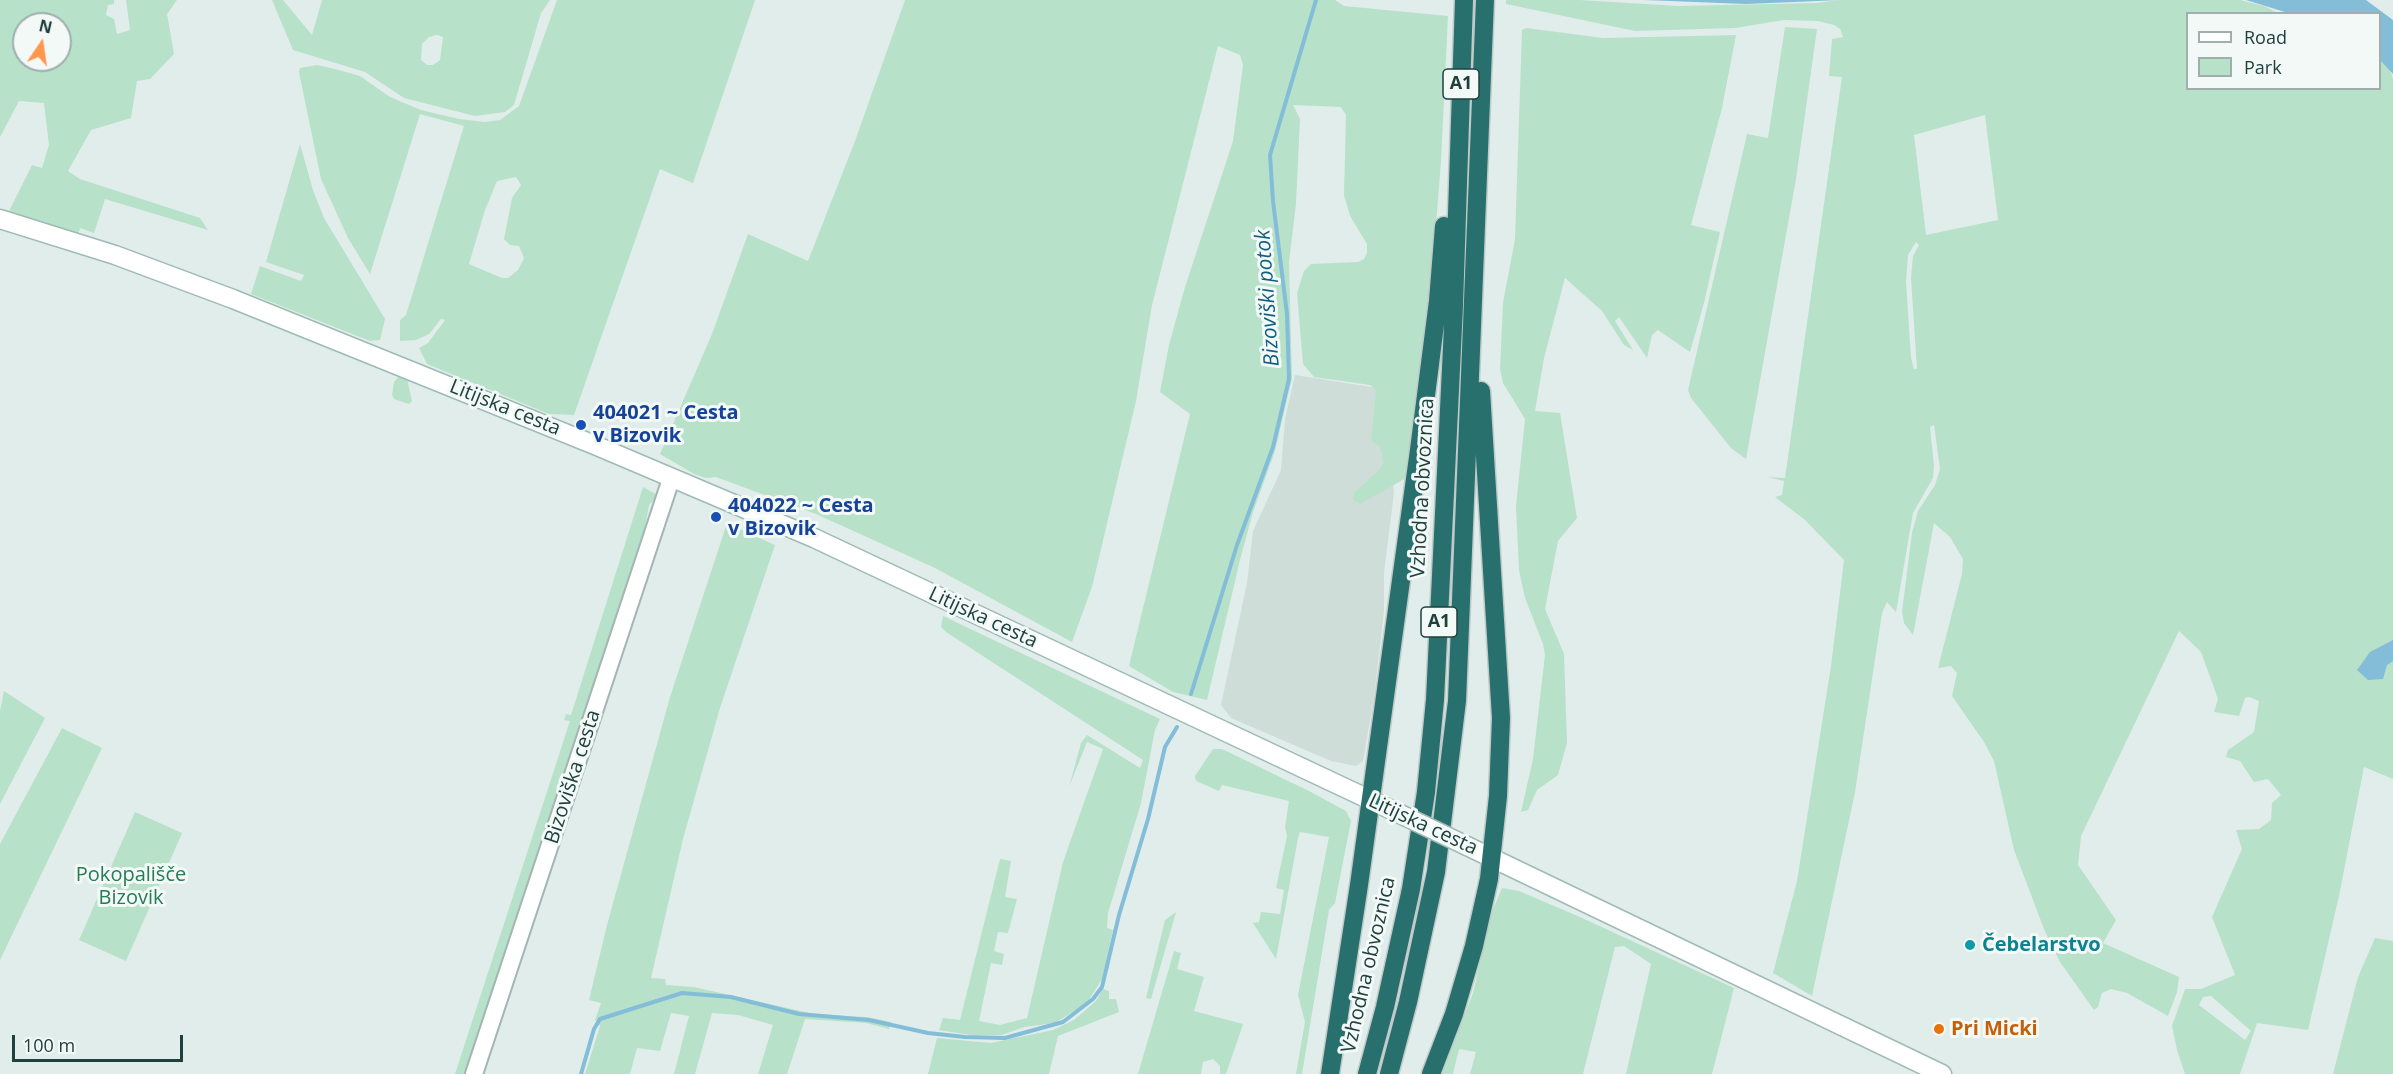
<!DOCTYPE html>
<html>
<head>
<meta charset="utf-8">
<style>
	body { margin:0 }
	#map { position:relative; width:2393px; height:1074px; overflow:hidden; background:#e1edea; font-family:"Open Sans",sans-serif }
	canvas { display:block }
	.legend { position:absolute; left:2186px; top:12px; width:195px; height:78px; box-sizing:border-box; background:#f2f9f7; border:2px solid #9eafad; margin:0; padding:8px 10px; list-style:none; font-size:18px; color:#1f403d }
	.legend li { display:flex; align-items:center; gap:12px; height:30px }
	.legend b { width:30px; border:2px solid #9eafad }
	.north { position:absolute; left:12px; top:12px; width:60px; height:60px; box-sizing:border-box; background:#f2f9f7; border:2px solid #9eafad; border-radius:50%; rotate:13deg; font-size:16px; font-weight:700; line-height:24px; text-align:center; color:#1f403d }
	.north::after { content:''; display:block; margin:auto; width:21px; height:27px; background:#ff984e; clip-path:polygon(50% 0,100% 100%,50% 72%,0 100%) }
	.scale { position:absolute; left:12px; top:1035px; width:171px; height:27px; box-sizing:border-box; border:3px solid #1f403d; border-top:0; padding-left:8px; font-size:18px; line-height:21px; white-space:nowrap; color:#1f403d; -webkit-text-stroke:4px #f2f9f7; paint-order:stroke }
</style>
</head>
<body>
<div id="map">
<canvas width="2393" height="1074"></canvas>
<ul class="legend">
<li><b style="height:8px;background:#fff"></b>Road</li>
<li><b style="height:16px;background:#b8e1ca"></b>Park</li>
</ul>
<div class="north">N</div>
<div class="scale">100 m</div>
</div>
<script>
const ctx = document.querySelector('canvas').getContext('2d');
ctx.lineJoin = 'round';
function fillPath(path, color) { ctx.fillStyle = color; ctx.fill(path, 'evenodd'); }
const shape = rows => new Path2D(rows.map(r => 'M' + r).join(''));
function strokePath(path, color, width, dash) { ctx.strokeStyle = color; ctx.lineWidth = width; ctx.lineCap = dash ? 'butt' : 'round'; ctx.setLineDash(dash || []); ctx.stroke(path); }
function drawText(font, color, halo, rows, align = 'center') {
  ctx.font = font + ' "Open Sans",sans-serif'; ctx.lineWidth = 6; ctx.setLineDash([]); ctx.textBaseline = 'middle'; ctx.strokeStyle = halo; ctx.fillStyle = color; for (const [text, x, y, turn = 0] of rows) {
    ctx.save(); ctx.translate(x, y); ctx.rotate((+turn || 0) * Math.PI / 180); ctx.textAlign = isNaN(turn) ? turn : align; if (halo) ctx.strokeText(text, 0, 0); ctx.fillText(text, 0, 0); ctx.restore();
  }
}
fillPath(shape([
	[1295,375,1384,389,1394,493,1384,573,1384,611,1374,698,1363,761,1356,766,1331,761,1231,718,1221,705,1247,583,1253,531,1281,470,1285,419]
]), '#cfddd9');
fillPath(shape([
	[0,0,114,0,114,4,108,5,106,15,114,19,117,34,130,30,126,0,177,0,167,14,174,54,150,79,137,81,131,118,91,130,68,171,80,179,200,218,208,230,105,199,94,233,80,228,78,236,9,211,32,165,42,168,49,145,44,103,19,101,0,137],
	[24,24,60,24,60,60,24,60],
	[272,0,283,0,312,35,322,0,550,0,541,13,514,105,505,112,475,116,404,98,365,72,293,50],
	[437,35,443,37,440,60,433,65,427,65,421,60,422,44,429,37],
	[557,0,755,0,693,183,660,169,574,415,549,414,427,364,419,348,428,343,445,320,441,319,429,334,416,340,400,341,400,320,406,315,464,126,420,114,370,274,348,238,321,179,299,72,300,68,317,65,335,69,360,76,390,97,421,110,459,119,485,122,500,120,519,106],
	[516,177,521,185,512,198,504,239,510,245,519,246,524,258,518,270,508,278,502,278,469,264,485,210,497,181],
	[905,0,1335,0,1344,6,1448,16,1441,161,1432,276,1406,478,1360,504,1353,499,1354,493,1380,469,1384,462,1380,447,1371,440,1376,390,1370,385,1314,377,1303,364,1297,293,1304,271,1311,264,1358,262,1364,259,1367,253,1367,244,1350,216,1344,195,1346,115,1341,107,1293,105,1300,119,1296,204,1289,262,1292,378,1275,451,1253,512,1240,560,1207,700,1173,692,1129,666,1190,414,1160,392,1169,345,1185,287,1233,141,1243,65,1240,55,1218,46,1152,305,1136,401,1092,587,1072,642,935,568,816,514,716,477,706,478,694,474,660,454,712,334,748,234,808,261,855,141],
	[1506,0,1580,0,1678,6,1817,3,1840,0,2240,0,2264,6,2278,13,2188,14,2188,88,2380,88,2380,54,2387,59,2393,79,2393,779,2364,767,2339,896,2308,1030,2257,1023,2240,1074,2185,1074,2177,1050,2172,1026,2185,989,2201,989,2235,975,2212,917,2242,849,2236,830,2259,829,2271,820,2272,803,2281,795,2268,779,2254,782,2240,761,2226,757,2228,750,2254,732,2259,701,2249,697,2245,698,2239,716,2214,712,2218,699,2201,652,2179,631,2081,836,2078,865,2116,920,2103,943,2179,977,2177,992,2168,1016,2127,993,2111,989,2102,993,2098,1007,2094,1010,2060,962,2044,929,2014,850,1994,761,1984,742,1952,696,1957,673,1951,666,1938,668,1962,574,1963,559,1950,537,1934,523,1913,635,1904,623,1902,612,1912,533,1918,511,1935,485,1940,469,1934,425,1930,427,1934,466,1933,478,1913,513,1896,612,1887,602,1882,613,1855,792,1812,996,1773,973,1797,881,1831,666,1844,560,1805,520,1775,497,1782,495,1784,481,1767,477,1785,478,1842,77,1829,76,1832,39,1843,37,1840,29,1834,25,1818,21,1784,20,1735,28,1635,31,1506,4],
	[1985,115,1998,220,1926,235,1914,135],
	[1916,242,1919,245,1913,256,1911,278,1917,369,1914,369,1911,358,1906,282,1908,255],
	[2211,996,2251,1031,2245,1040,2199,1005,2203,997],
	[1785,27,1817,29,1796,179,1746,459,1731,448,1691,398,1688,390,1747,134,1768,138],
	[1526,28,1603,38,1736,35,1722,108,1691,225,1720,232,1704,303,1690,352,1658,330,1652,335,1647,358,1619,317,1615,321,1633,350,1624,345,1602,311,1565,278,1544,358,1535,411,1560,413,1577,518,1558,541,1545,609,1564,654,1567,743,1558,775,1537,790,1528,810,1521,812,1533,759,1545,655,1543,644,1525,598,1519,570,1516,506,1525,419,1503,383,1500,369,1503,303,1515,239,1522,30],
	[300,144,313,190,324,218,385,319,380,340,370,341,251,294,260,266,301,281,304,275,266,262],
	[399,376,407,379,412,401,409,404,394,399,392,395,394,382],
	[643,487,656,494,655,499,649,505,645,528,613,629,467,1074,455,1074,570,721,564,720,566,714,571,715],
	[727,523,775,545,720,708,683,839,651,978,665,979,666,985,694,987,814,1014,867,1017,891,1022,889,1029,866,1023,805,1019,787,1074,758,1074,773,1025,738,1015,712,1013,695,1074,674,1074,689,1016,671,1013,660,1051,637,1048,630,1074,585,1074,600,1026,595,1020,601,1003,589,1000,607,925,670,697],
	[943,616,1160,719,1155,730,1141,803,1108,913,1107,928,1113,930,1102,979,1087,1003,1055,1023,1024,1027,1002,1035,970,1035,939,1030,943,1018,960,1020,1000,859,1011,861,1005,897,1017,899,1008,933,998,932,994,951,1004,954,1002,965,991,963,979,1021,1000,1025,1027,1018,1063,862,1103,749,1087,742,1069,787,1081,743,1087,735,1140,768,1143,760,946,632,941,627],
	[4,691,45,718,0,804,0,711],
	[62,728,102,748,0,960,0,844],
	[1213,749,1222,749,1309,791,1346,811,1351,821,1335,903,1329,910,1302,1074,1296,1074,1305,1022,1298,995,1329,837,1300,832,1298,838,1276,959,1253,923,1259,922,1261,912,1280,914,1284,890,1276,888,1287,836,1285,827,1289,801,1222,785,1219,791,1196,781,1195,776],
	[135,812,182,833,126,961,79,940],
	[1502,888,1519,891,1580,917,1734,988,1712,1074,1626,1074,1651,964,1624,946,1615,947,1583,1074,1470,1074,1476,1052,1459,1049,1453,1074,1442,1074,1473,993,1491,914],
	[1176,912,1151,999,1146,998,1165,920],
	[2375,938,2393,941,2393,1074,2333,1074,2358,977],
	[1174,951,1181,953,1177,969,1204,977,1194,1011,1243,1024,1226,1074,1220,1074,1220,1066,1213,1059,1203,1062,1201,1074,1138,1074],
	[1103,989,1109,991,1109,999,1116,999,1119,1012,1058,1036,1049,1074,928,1074,937,1038,991,1043,1053,1030,1074,1020,1096,1001]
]), '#b8e1ca');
fillPath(shape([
	[1644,0,1840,0,1746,4],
	[2246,0,2366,0,2393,20,2393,74,2380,60,2380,14,2288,13],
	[2393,640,2393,661,2387,665,2383,679,2368,680,2357,670,2370,652]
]), '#83bdd8');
strokePath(shape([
	[1191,694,1237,545,1273,447,1289,379,1287,314,1273,201,1270,155,1316,0],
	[581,1074,594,1029,600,1019,682,993,731,997,799,1014,869,1020,928,1033,965,1037,1005,1038,1063,1022,1093,999,1102,987,1119,915,1148,819,1165,747,1177,727]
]), '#83bdd8', 4);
const tertiary = shape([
	[474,1074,671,479]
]);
const secondary = shape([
	[0,219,115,255,233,299,597,446,814,538,1396,812],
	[1467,846,1942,1074]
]);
const motorway = shape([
	[1330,1074,1359,885,1419,450,1438,301,1444,226],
	[1367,1074,1385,1007,1411,889,1426,792,1435,700,1454,306,1464,0],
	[1389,1074,1408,1002,1436,872,1457,701,1485,0],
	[1431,1074,1454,1014,1474,946,1489,879,1498,796,1501,718,1481,391]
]);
strokePath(tertiary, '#a3b6b3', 20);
strokePath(secondary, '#9ebab5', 21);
strokePath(motorway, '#c0cac9', 21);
strokePath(tertiary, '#fff', 16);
strokePath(secondary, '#fff', 18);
strokePath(motorway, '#28706d', 18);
const secondaryBridge = shape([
	[1396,812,1467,846]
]);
strokePath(secondaryBridge, '#9ebab5', 21, []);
strokePath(secondaryBridge, '#fff', 18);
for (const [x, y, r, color] of [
	[581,425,6,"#1a4fb4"],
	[716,517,6,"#1a4fb4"],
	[1970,945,6,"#0f9aa8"],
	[1939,1029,6,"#e8710a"]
]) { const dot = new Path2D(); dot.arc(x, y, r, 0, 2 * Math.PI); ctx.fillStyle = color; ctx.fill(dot); strokePath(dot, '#f2f9f7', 2); }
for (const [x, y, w] of [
	[1461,84,36],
	[1439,622,36]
]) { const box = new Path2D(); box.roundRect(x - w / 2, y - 15, w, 30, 4.5); ctx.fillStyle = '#f2f9f7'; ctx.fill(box); strokePath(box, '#1f403d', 1.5); }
drawText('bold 18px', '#1f403d', null, [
	["A1",1461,84],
	["A1",1439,622]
]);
drawText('20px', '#1f403d', '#f2f9f7', [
	["Litijska cesta",505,408,22],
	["Vzhodna obvoznica",1423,488,-87],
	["Litijska cesta",983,618,25],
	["Bizoviška cesta",573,777,-72],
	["Litijska cesta",1423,825,25],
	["Vzhodna obvoznica",1369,965,-77]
]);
drawText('bold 20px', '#164399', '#f2f9f7', [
	["404021 ~ Cesta",593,413],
	["v Bizovik",593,436],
	["404022 ~ Cesta",728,506],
	["v Bizovik",728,529]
], 'left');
drawText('20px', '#257c55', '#f2f9f7', [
	["Pokopališče",131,875],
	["Bizovik",131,898]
]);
drawText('bold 20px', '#0d838f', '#f2f9f7', [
	["Čebelarstvo",1982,945]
], 'left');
drawText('bold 20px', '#c56008', '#f2f9f7', [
	["Pri Micki",1951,1029]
], 'left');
drawText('italic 21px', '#135d83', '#f2f9f7', [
	["Bizoviški potok",1268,298,-94]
]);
</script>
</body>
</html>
